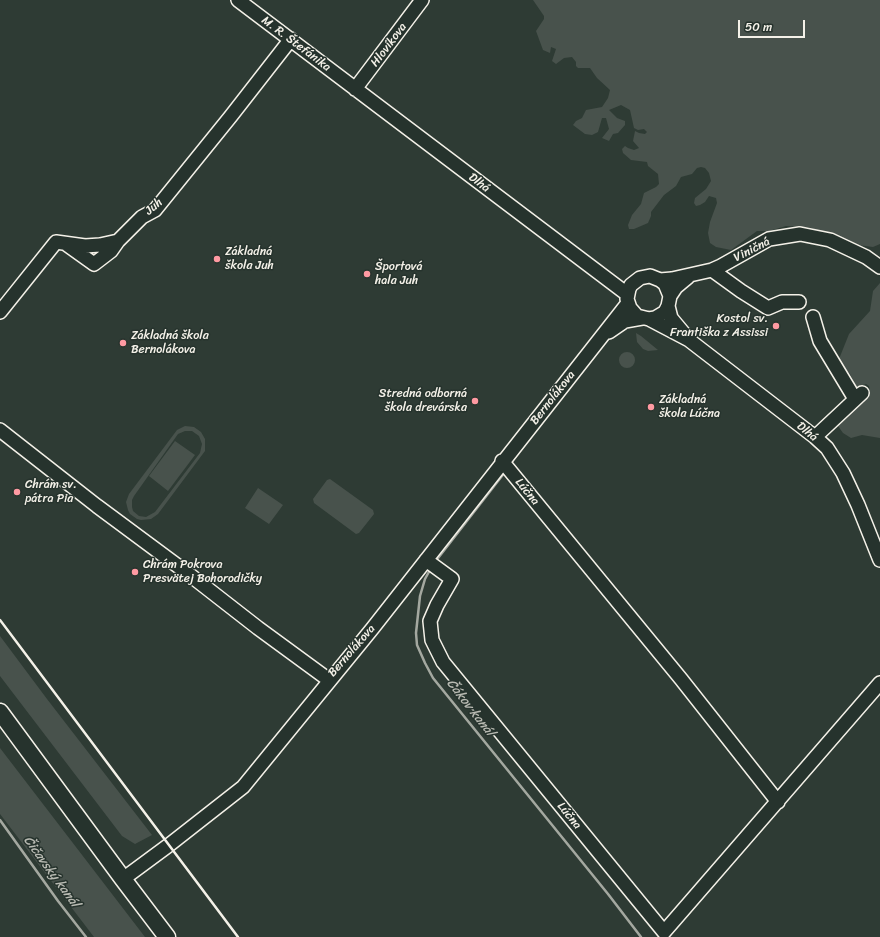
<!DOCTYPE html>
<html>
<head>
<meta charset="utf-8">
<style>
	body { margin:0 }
	#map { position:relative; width:880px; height:937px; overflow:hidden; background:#2e3b34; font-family:Sriracha,sans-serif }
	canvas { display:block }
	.scale { position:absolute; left:738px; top:20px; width:67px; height:18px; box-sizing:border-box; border:2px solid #f4f1e8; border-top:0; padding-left:5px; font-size:12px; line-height:14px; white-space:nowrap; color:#f4f1e8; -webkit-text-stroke:3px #26332d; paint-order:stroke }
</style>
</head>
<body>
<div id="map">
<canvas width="880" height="937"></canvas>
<div class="scale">50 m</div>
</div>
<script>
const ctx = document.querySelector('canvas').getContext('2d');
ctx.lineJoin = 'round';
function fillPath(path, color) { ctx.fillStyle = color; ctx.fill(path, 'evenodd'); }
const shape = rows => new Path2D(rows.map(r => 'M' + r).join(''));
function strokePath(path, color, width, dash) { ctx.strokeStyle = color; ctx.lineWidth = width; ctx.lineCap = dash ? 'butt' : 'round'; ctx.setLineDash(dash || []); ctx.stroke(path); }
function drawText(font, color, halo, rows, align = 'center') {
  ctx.font = font + ' Sriracha,sans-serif'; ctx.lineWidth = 3; ctx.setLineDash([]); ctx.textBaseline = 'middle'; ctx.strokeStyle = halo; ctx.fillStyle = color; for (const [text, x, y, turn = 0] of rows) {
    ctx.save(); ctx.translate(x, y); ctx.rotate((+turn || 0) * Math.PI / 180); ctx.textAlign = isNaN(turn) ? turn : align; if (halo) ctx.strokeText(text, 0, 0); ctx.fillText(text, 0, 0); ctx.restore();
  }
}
fillPath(shape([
	[533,0,880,0,880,244,873,247,850,244,833,235,808,227,786,226,769,231,757,231,731,250,716,247,710,243,708,233,710,222,717,203,716,198,709,196,705,202,700,205,696,206,694,203,695,198,706,189,711,181,709,173,705,168,701,167,697,168,692,174,681,177,676,186,664,195,651,212,651,216,648,223,634,229,629,229,628,225,632,215,641,204,644,193,656,187,659,184,658,174,648,166,647,162,631,160,623,153,622,149,625,146,628,148,634,150,639,148,633,141,635,131,639,133,645,134,647,132,644,129,638,130,634,128,630,110,621,105,609,110,617,118,625,121,625,125,618,133,613,134,609,141,602,138,609,129,606,118,602,118,598,132,592,135,585,134,573,125,576,121,582,118,586,110,602,107,608,98,610,90,597,78,590,68,578,68,576,66,576,62,572,57,564,58,556,64,552,61,556,49,551,47,550,53,543,50,536,31,544,19,544,16],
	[880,283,880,438,862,435,851,438,843,433,838,426,840,417,853,411,870,391,869,386,866,384,858,387,856,386,850,374,840,365,839,359,849,334,870,311,873,291],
	[636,333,641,336,658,350,648,351,643,349,637,342],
	'619 360a8 8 0 1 1 16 0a8 8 0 1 1-16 0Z',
	[185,426,194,427,201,432,205,439,205,451,158,514,151,519,141,520,137,519,130,514,128,510,126,502,129,494,177,430],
	[185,431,192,431,199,436,202,444,200,453,155,512,146,517,139,516,133,511,132,507,132,500,134,496,178,434],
	[175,441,195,455,168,491,149,476],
	[330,479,373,510,374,514,359,533,356,534,314,503,313,499,327,480],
	[258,488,283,505,269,524,245,508],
	[0,636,47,699,152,835,135,844,122,836,0,676],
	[0,748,145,937,94,937,0,814]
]), '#48524c');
strokePath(shape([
	[435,562,505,472],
	[431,568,425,579,420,596,416,633,417,645,425,663,433,678,450,699,608,894,641,937],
	[0,820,58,901,86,937]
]), '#a4a8a0', 2.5);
const minor = shape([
	[238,0,627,294],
	[355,89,422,0],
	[66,244,94,264,111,251,118,241,142,217,155,210,231,116,291,39],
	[712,270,741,291,768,308,782,302,799,302],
	[660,280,672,279,712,270,721,266,769,239,800,234,830,240,866,257,880,267],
	[670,296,665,284,660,280,650,276,640,278,631,285,629,289,627,299,630,308,637,316,649,319,655,318,665,312,668,306,670,296,676,287,688,277],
	[668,306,671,318,686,336],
	[0,312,56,242,85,246,100,245,118,241],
	[813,317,820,341,855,399],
	[649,319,689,340,815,437,827,448,843,473,858,505,880,560],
	[609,332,625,321,642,318],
	[0,430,97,506,190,575,258,628,329,680],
	[815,437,862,393],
	[502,461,681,679,778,802],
	[426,560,452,579,437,605,430,621,432,640,443,662,664,932,880,683],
	[123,879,169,845,243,787,372,629,628,303]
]);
const major = shape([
	[0,712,123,879,167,937]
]);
strokePath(minor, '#f4f1e8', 16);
strokePath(major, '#f4f1e8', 19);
strokePath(minor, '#26332d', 13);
strokePath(major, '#26332d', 16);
strokePath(shape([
	[0,620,238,937]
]), '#f4f1e8', 2.5);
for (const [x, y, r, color] of [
	[217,259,4,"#ff9aa2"],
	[367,274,4,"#ff9aa2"],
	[776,326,4,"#ff9aa2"],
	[123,343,4,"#ff9aa2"],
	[475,401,4,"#ff9aa2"],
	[651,407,4,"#ff9aa2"],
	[17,492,4,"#ff9aa2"],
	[135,572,4,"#ff9aa2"]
]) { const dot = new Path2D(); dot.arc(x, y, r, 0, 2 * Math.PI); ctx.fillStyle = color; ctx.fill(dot); strokePath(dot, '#26332d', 1.5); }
drawText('12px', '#f4f1e8', '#26332d', [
	["M. R. Štefánika",296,44,37],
	["Hlovíkova",389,45,-53],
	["Dlhá",479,183,37],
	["Juh",154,207,-41],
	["Viničná",752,250,-27],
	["Bernolákova",553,398,-52],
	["Dlhá",807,432,39],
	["Lúčna",527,492,51],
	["Bernolákova",352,651,-49],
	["Lúčna",569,816,51]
]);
drawText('12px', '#f4f1e8', '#26332d', [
	["Základná",225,252],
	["škola Juh",225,266],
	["Športová",375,267],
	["hala Juh",375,281],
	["Kostol sv.",768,319,"right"],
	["Františka z Assissi",768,333,"right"],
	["Základná škola",131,336],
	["Bernolákova",131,350],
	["Stredná odborná",467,394,"right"],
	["škola drevárska",467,408,"right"],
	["Základná",659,400],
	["škola Lúčna",659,414],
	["Chrám sv.",25,485],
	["pátra Pia",25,499],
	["Chrám Pokrova",143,565],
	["Presvätej Bohorodičky",143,579]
], 'left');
drawText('italic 13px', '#b8bab2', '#26332d', [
	["Čákov kanál",470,708,52],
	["Čičavský kanál",51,872,54]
]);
</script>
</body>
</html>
